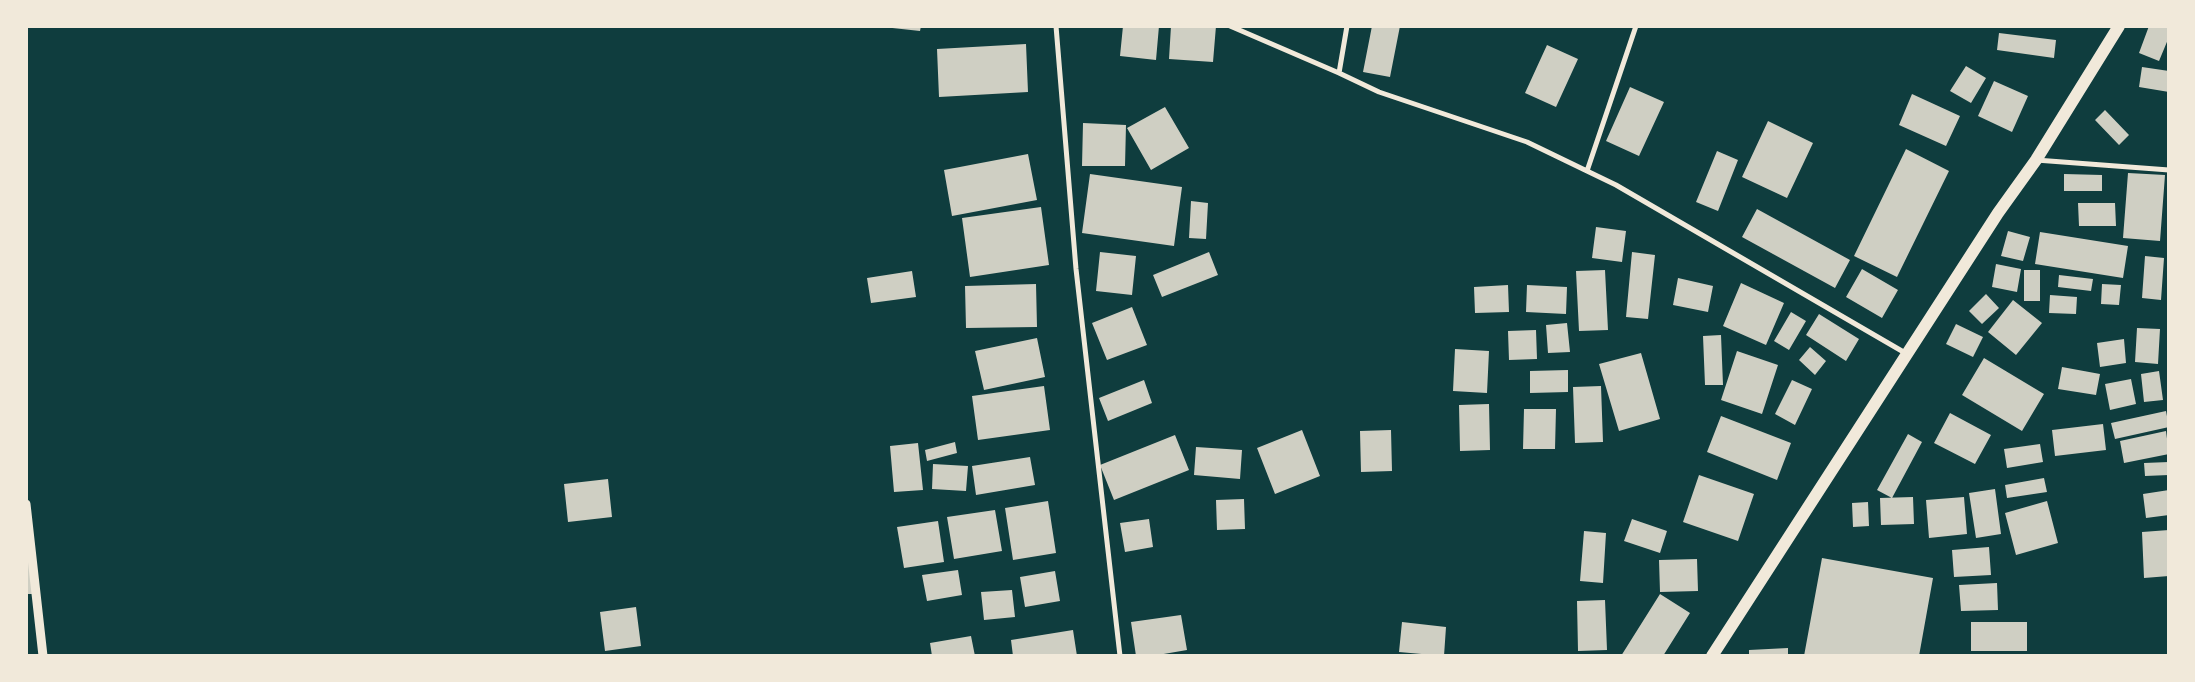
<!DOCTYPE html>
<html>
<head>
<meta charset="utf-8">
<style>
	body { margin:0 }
	#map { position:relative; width:2195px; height:682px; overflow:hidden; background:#0f3d3e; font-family:"Fira Sans Condensed",sans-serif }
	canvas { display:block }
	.frame { position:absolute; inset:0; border:28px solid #f1e9da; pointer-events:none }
</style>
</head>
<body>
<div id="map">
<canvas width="2195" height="682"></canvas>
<div class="frame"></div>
</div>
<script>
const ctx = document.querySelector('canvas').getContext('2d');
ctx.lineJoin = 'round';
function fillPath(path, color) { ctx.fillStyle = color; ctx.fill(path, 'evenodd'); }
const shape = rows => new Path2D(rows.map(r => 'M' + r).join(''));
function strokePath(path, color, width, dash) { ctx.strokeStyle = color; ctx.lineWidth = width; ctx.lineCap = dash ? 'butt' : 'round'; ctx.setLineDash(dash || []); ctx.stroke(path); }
fillPath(shape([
	[874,26,921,26,920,31],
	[1123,26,1159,26,1156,60,1120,56],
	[1171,26,1216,26,1213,62,1169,59],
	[1372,26,1400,26,1390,77,1363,72],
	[2149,26,2169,26,2169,37,2159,61,2139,53],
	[1999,33,2056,40,2054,58,1997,50],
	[1026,44,1028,92,939,97,937,49],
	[1547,45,1578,59,1556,107,1525,93],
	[1966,66,1986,78,1971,103,1950,91],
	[2142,67,2169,71,2169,92,2139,87],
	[1994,81,2028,96,2012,132,1978,116],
	[1630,87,1664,102,1639,156,1606,141],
	[1912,94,1960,116,1946,146,1899,125],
	[1165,107,1189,148,1151,170,1127,128],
	[2105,110,2129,135,2119,145,2095,120],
	[1768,121,1813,143,1787,198,1742,177],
	[1083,123,1126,125,1125,166,1082,166],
	[1906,149,1949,171,1897,277,1854,256],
	[1717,151,1738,160,1718,211,1696,202],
	[1028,154,1037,200,952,216,944,170],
	[2128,173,2165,175,2160,241,2123,238],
	[1090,174,1182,187,1174,246,1082,233],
	[2064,174,2102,175,2102,191,2064,191],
	[1191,201,1208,203,1206,239,1189,238],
	[2078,203,2115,203,2116,226,2079,226],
	[1041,207,1049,265,970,277,962,218],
	[1757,209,1850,260,1835,288,1742,237],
	[1596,227,1626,231,1622,262,1592,258],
	[2008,231,2030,237,2023,261,2001,256],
	[2040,232,2128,246,2123,278,2035,264],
	[1100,252,1136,256,1132,295,1096,291],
	[1209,252,1218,275,1162,297,1153,275],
	[1632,252,1655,255,1648,319,1626,317],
	[2145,256,2164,258,2161,300,2142,298],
	[1996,264,2021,269,2017,292,1992,287],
	[1862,269,1898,290,1882,318,1846,297],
	[1605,270,1608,330,1579,331,1576,271],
	[2024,270,2040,270,2040,301,2024,301],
	[912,271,916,297,871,303,867,278],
	[2059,275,2093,279,2091,291,2058,287],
	[1678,278,1713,286,1708,312,1673,305],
	[1741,283,1784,303,1766,345,1723,326],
	[1036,284,1037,327,966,328,965,286],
	[2102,284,2121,285,2119,305,2101,304],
	[1508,285,1509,312,1475,313,1474,287],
	[1527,285,1567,287,1566,314,1526,312],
	[1986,294,1999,308,1982,324,1969,311],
	[2050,295,2077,297,2076,314,2049,313],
	[2013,300,2042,323,2016,355,1988,332],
	[1132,307,1147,345,1107,360,1092,323],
	[1791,312,1806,321,1789,350,1774,341],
	[1819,314,1859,339,1846,361,1806,335],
	[1567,323,1570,352,1548,353,1546,325],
	[1956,324,1983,337,1973,357,1946,344],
	[2137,328,2160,329,2158,364,2135,362],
	[1536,330,1537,359,1509,360,1508,331],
	[1721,335,1723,385,1705,385,1703,336],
	[1037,338,1045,377,984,390,975,351],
	[2124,339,2126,363,2100,367,2097,343],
	[1810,347,1826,361,1815,375,1799,360],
	[1455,349,1489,351,1487,393,1453,391],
	[1737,351,1778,365,1762,414,1721,400],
	[1641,353,1660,419,1619,431,1599,364],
	[1984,358,2044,394,2022,431,1962,395],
	[2062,367,2100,374,2096,395,2058,389],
	[1568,370,1568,392,1530,393,1530,371],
	[2159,371,2163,400,2144,402,2141,374],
	[2131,379,2136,404,2110,410,2105,384],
	[1144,380,1152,403,1108,421,1099,398],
	[1792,380,1812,389,1795,425,1775,414],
	[1044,386,1050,430,978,440,972,396],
	[1601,386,1603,442,1575,443,1573,387],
	[1489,404,1490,450,1460,451,1459,405],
	[1524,409,1556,409,1555,449,1523,449],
	[2166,411,2169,427,2115,439,2111,423],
	[1950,413,1991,435,1975,464,1934,443],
	[1721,416,1791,443,1777,480,1707,452],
	[2103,424,2106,450,2055,456,2052,430],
	[1302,430,1320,476,1275,494,1257,448],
	[1391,430,1392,471,1361,472,1360,431],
	[2166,431,2169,454,2124,463,2120,441],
	[1908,434,1922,442,1892,498,1877,490],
	[1175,435,1189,470,1114,500,1100,465],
	[955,442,957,453,927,461,925,450],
	[918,443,923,490,894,492,890,446],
	[2040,444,2043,462,2007,468,2004,449],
	[1196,447,1242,450,1240,479,1194,475],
	[1030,457,1035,485,976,495,972,466],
	[2169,462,2169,475,2145,476,2144,463],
	[933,464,968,466,966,491,932,489],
	[1699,475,1754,494,1738,541,1683,522],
	[2044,478,2047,492,2007,498,2005,485],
	[608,479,612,517,568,522,564,484],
	[1995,489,2001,534,1976,538,1969,493],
	[2169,490,2169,515,2146,518,2143,494],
	[1913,497,1914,524,1881,525,1880,498],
	[1964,497,1967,534,1929,538,1926,500],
	[1244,499,1245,529,1217,530,1216,500],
	[1048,501,1056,553,1013,560,1005,508],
	[2047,501,2058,543,2016,555,2005,513],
	[1868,502,1869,526,1853,527,1852,503],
	[995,510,1002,551,954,559,947,517],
	[1149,519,1153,547,1125,552,1120,523],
	[1632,519,1667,531,1660,553,1624,541],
	[938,521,944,562,904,568,897,527],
	[2169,530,2169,576,2144,578,2142,532],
	[1584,531,1606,533,1603,583,1580,581],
	[1989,547,1991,575,1954,577,1952,550],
	[26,553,31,553,33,594,26,594],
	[1822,558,1933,578,1919,656,1804,656],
	[1697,559,1698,591,1660,592,1659,560],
	[958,570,962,595,927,601,922,575],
	[1055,571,1060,601,1025,607,1020,577],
	[1997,583,1998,610,1961,611,1959,585],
	[1012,590,1015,617,984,620,981,592],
	[1660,594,1690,613,1663,656,1621,656],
	[1605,600,1607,650,1578,651,1577,601],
	[636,607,641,646,605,651,600,612],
	[1181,615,1187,650,1152,656,1136,656,1131,622],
	[1402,622,1446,627,1444,656,1399,652],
	[1971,622,2027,622,2027,651,1971,651],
	[1073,630,1077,656,1013,656,1011,640],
	[971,636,975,656,932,656,930,643],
	[1788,648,1788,656,1749,656,1749,650]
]), '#cfcfc3');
strokePath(shape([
	[1056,26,1076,269,1120,656],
	[1230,26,1339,73],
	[1347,26,1339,73,1379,92,1527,142,1587,171,1616,185,1907,354],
	[2036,160,2169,170],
	[1587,171,1636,26]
]), '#f1e9da', 5);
strokePath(shape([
	[26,504,43,656]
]), '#f1e9da', 9);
strokePath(shape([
	[1712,656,1998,213,2036,160,2119,26]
]), '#f1e9da', 12);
</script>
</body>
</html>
